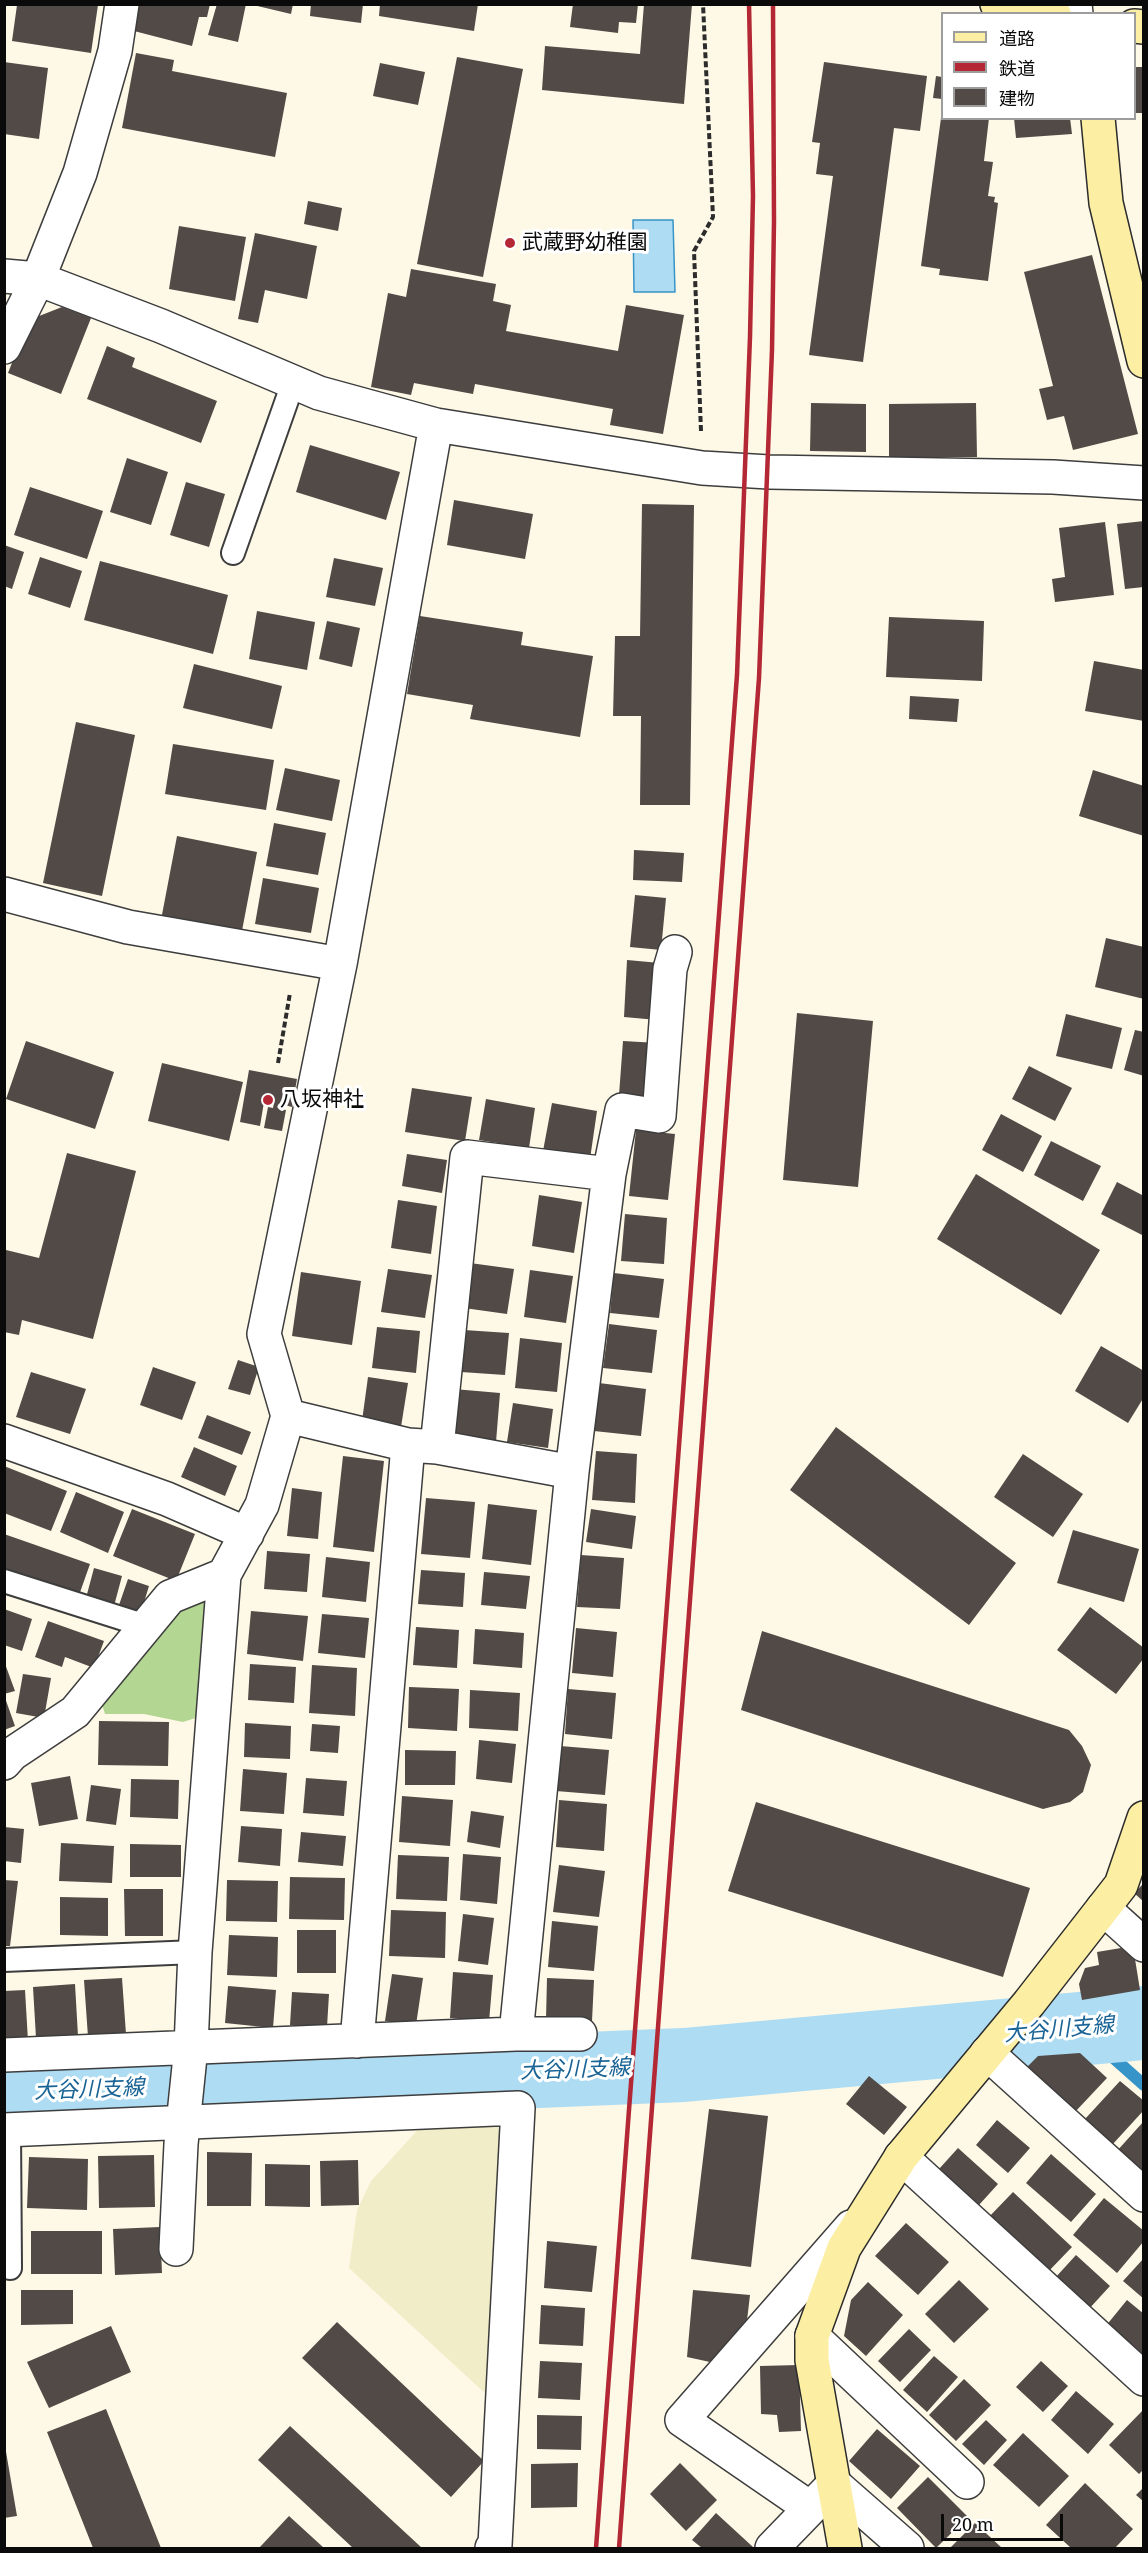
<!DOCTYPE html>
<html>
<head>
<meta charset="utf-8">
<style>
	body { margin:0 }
	#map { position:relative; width:1148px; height:2553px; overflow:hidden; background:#fef9e7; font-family:"Noto Serif","Noto Sans JP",serif }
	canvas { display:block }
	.frame { position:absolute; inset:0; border:6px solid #0a0a0a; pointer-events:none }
	.legend { position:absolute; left:941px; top:12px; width:195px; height:108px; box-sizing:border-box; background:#fff; border:2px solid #9d9d9d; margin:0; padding:8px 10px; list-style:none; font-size:18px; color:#0a0a0a }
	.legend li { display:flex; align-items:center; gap:12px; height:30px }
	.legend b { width:30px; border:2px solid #9d9d9d }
	.scale { position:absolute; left:941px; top:2514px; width:122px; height:27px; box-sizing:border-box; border:3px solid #0a0a0a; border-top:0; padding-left:8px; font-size:18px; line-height:21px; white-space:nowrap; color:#0a0a0a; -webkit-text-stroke:4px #fff; paint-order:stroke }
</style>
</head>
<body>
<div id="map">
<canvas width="1148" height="2553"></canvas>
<div class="frame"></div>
<ul class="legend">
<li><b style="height:8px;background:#fcefa4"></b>道路</li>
<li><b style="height:8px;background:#b32834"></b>鉄道</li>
<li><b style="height:16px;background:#524a46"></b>建物</li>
</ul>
<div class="scale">20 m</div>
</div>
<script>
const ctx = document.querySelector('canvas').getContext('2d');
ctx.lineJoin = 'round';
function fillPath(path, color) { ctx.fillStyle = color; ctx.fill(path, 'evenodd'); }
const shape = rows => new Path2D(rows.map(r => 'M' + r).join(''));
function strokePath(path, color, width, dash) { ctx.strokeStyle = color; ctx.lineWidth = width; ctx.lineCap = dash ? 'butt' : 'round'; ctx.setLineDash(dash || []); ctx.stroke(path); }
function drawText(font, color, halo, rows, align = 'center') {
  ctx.font = font + ' "Noto Serif","Noto Sans JP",serif'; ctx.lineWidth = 6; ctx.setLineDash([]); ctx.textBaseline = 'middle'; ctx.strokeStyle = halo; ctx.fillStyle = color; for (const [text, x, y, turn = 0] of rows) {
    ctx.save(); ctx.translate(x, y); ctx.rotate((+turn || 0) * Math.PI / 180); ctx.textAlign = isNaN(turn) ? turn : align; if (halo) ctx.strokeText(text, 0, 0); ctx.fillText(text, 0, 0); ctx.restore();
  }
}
fillPath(shape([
	[493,2122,506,2137,489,2397,349,2268,357,2210,371,2181,423,2124]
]), '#f2edc9');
fillPath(shape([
	[213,1595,205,1715,183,1722,144,1714,105,1714,100,1698,168,1609]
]), '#b4d693');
const water = shape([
	[633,220,673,220,675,292,634,292,633,220]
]);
fillPath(water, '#aedcf3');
strokePath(water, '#3794c8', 1.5);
strokePath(shape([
	[1082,2030,1144,2085]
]), '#3794c8', 12);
strokePath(shape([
	[4,2093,684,2065,1144,2023]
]), '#aedcf3', 74);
fillPath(shape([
	[138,4,210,4,207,17,199,17,192,46,134,31],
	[217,4,246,4,238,42,208,35],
	[249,4,293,4,291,14],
	[311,4,363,4,361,23,310,16],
	[380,4,478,4,474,31,379,16],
	[573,4,638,4,636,23,619,22,618,33,570,27],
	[644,4,692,4,684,104,542,90,545,46,640,54],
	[17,5,98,5,91,53,12,41],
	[136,53,174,60,172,71,287,93,275,157,122,128],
	[457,57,523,69,483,277,417,264],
	[4,62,48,68,39,139,4,134],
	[824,62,927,76,920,131,894,128,863,362,809,355,833,176,816,174,820,143,812,142],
	[380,63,425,72,418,105,373,96],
	[1134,67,1144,67,1144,113,1134,113],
	[936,76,942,77,942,99,933,98],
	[941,118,989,118,984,161,993,162,988,196,995,197,994,202,998,203,988,281,939,275,940,269,921,266],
	[1014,118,1070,118,1072,134,1016,138],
	[308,201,342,208,338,231,304,224],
	[179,226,246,237,235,301,169,289],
	[255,233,317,246,307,299,265,290,258,323,238,319],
	[1092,255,1138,434,1073,450,1064,416,1047,420,1039,389,1053,386,1024,272],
	[411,269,496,284,493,301,511,305,506,331,618,351,626,305,684,315,663,434,610,425,613,409,475,384,473,394,414,383,411,395,371,387,388,293,406,297],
	[62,307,91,318,61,394,8,373,29,320],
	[107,346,135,358,132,367,217,401,201,443,87,399],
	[811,403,866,404,866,452,810,451],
	[976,403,977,457,889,457,889,404],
	[310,445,400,472,386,520,296,492],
	[127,458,168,472,151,525,110,512],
	[186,482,225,494,209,547,170,535],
	[30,487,103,511,87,559,14,535],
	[454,500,533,514,525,559,447,545],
	[642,504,694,505,690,805,640,805,641,716,613,716,615,636,640,636],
	[1144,521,1144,587,1125,589,1117,524],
	[1105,522,1114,595,1055,602,1052,579,1065,577,1059,528],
	[4,545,24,552,12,589,4,586],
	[40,557,82,571,70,608,28,594],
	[334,558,383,568,375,606,326,597],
	[100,561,228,595,213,654,84,620],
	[257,611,315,622,307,670,249,659],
	[420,616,523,632,521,645,593,656,580,737,470,719,473,705,407,694],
	[889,617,984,621,982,681,886,677],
	[327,621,360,628,352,667,319,659],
	[1094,661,1144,670,1144,721,1085,711],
	[194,664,282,686,272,729,183,708],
	[910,696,959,699,957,722,909,719],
	[76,722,135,735,102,896,43,883],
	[173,744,274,760,266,810,165,794],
	[285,768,340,780,332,821,276,810],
	[1093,770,1144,786,1144,836,1079,816],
	[274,823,326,833,318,875,266,866],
	[177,836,257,852,241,936,161,920],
	[634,850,684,853,682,882,633,880],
	[263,878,319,888,311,933,255,924],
	[635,895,666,898,661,950,630,947],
	[1106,938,1144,947,1144,999,1095,987],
	[627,960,660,963,657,1020,624,1017],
	[797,1013,873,1021,858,1187,783,1180],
	[1066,1014,1122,1028,1112,1069,1056,1056],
	[1135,1030,1144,1032,1144,1076,1124,1070],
	[26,1041,114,1072,95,1129,6,1099],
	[623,1041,658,1043,653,1098,619,1095],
	[162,1063,243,1082,229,1141,148,1121],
	[1029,1066,1072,1088,1055,1121,1012,1099],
	[249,1070,297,1079,292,1107,281,1104,279,1109,286,1110,282,1131,264,1128,268,1107,273,1108,274,1103,264,1102,260,1126,240,1122],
	[412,1088,472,1097,465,1141,405,1132],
	[486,1099,535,1108,529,1148,479,1140],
	[552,1103,597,1111,590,1159,543,1151],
	[1001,1114,1042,1136,1023,1172,982,1150],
	[636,1130,675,1134,668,1200,629,1196],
	[1051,1141,1101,1166,1083,1201,1034,1175],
	[67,1153,136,1171,93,1339,22,1320,19,1335,4,1332,6,1250,39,1258],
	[407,1154,447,1160,442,1193,402,1186],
	[976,1174,1100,1250,1061,1315,937,1239],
	[1117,1182,1144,1196,1144,1236,1101,1214],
	[539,1195,582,1202,574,1253,532,1246],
	[398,1200,437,1206,431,1254,391,1248],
	[625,1214,667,1218,664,1264,621,1261],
	[470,1263,514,1269,507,1314,464,1308],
	[388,1269,432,1275,425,1318,381,1312],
	[530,1270,573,1276,566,1323,524,1317],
	[301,1272,361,1281,352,1345,292,1336],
	[614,1273,664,1279,659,1318,610,1313],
	[609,1324,657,1330,652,1373,603,1368],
	[377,1327,420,1331,416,1373,372,1368],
	[464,1330,509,1333,505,1375,461,1372],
	[520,1338,562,1343,557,1392,515,1388],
	[1101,1346,1144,1371,1144,1397,1128,1423,1075,1391],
	[238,1360,259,1367,250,1395,228,1389],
	[153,1367,196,1382,182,1420,140,1405],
	[31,1372,86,1389,70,1434,16,1417],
	[368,1377,408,1383,401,1427,362,1421],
	[599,1383,646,1389,641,1436,594,1431],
	[454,1389,500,1393,496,1442,450,1438],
	[513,1403,553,1409,548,1448,507,1442],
	[207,1415,251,1432,242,1455,198,1438],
	[836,1427,1016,1563,969,1625,790,1490],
	[194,1447,237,1466,225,1496,181,1477],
	[596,1451,637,1454,635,1503,592,1500],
	[1023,1454,1083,1494,1053,1537,994,1497],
	[343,1456,384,1461,374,1552,333,1547],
	[4,1466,67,1491,51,1531,4,1513],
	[292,1488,322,1492,318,1539,287,1536],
	[76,1492,124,1512,108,1553,60,1532],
	[426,1498,475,1502,470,1558,421,1554],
	[488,1504,537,1510,531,1565,482,1559],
	[132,1509,195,1534,176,1581,113,1556],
	[591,1509,636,1516,632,1549,586,1542],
	[1073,1530,1139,1549,1124,1602,1057,1583],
	[4,1534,90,1564,78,1598,4,1572],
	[267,1551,310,1554,307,1592,264,1589],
	[581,1555,624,1558,620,1609,577,1607],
	[326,1557,370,1562,366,1602,322,1597],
	[94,1568,122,1576,114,1606,86,1598],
	[421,1570,465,1573,463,1607,418,1604],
	[484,1572,530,1576,526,1609,481,1605],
	[128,1579,149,1586,141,1612,119,1605],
	[1090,1607,1144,1648,1144,1658,1116,1694,1057,1650],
	[4,1609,32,1619,22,1651,4,1645],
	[251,1611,308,1616,303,1661,247,1654],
	[322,1614,369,1618,365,1658,318,1653],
	[48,1621,104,1641,94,1668,65,1657,62,1667,35,1657],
	[416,1627,459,1630,457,1668,413,1665],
	[576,1628,617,1632,613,1677,572,1673],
	[475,1629,524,1633,522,1668,473,1664],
	[762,1631,1069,1730,1082,1746,1091,1765,1083,1792,1070,1802,1043,1809,741,1710],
	[4,1661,15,1691,4,1694],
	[250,1664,296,1667,294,1703,248,1700],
	[312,1665,357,1668,355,1716,309,1713],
	[23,1674,51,1678,44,1718,16,1713],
	[409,1687,459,1689,457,1731,408,1728],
	[568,1689,616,1693,612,1739,565,1734],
	[470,1690,520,1693,518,1731,469,1728],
	[4,1695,15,1726,4,1730],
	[99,1721,169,1722,168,1766,98,1765],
	[245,1723,291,1726,290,1759,244,1757],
	[312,1724,340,1726,338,1753,310,1751],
	[479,1740,516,1744,512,1783,476,1779],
	[560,1746,609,1750,605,1795,556,1791],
	[405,1750,456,1751,455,1785,405,1785],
	[243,1769,287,1773,284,1814,240,1811],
	[70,1776,78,1819,39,1826,31,1783],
	[306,1778,347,1781,344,1816,303,1813],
	[131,1779,179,1780,178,1819,130,1817],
	[91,1785,121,1789,116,1825,86,1821],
	[402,1796,453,1800,450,1846,399,1842],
	[559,1800,607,1804,604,1851,556,1847],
	[756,1802,1030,1888,1003,1977,728,1891],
	[471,1811,504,1816,500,1848,467,1842],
	[241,1826,282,1829,280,1866,238,1862],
	[4,1827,24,1829,21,1863,4,1861],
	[301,1832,346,1836,343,1866,298,1862],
	[61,1843,114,1846,112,1883,59,1881],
	[130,1844,181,1845,181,1877,130,1877],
	[463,1854,501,1857,497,1904,460,1900],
	[398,1855,449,1857,447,1901,396,1899],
	[559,1865,605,1871,599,1917,553,1912],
	[290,1877,345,1878,344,1920,289,1919],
	[4,1880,18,1881,10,1946,4,1946],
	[227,1880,278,1881,277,1922,226,1921],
	[1144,1883,1144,1902,1134,1893],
	[124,1889,163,1889,163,1936,125,1936],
	[60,1897,108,1898,108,1936,60,1935],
	[391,1910,446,1912,445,1958,389,1956],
	[463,1914,494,1918,488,1965,458,1961],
	[552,1921,598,1926,594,1971,548,1967],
	[297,1930,336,1930,336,1973,297,1973],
	[229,1935,278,1937,277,1977,227,1975],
	[1121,1948,1135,1959,1140,1990,1082,2000,1079,1984,1085,1968,1099,1965,1097,1952],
	[453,1972,493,1975,489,2022,450,2018],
	[392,1974,423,1978,416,2025,385,2021],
	[122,1978,126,2034,88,2037,84,1980],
	[547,1978,594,1980,592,2021,546,2019],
	[75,1984,78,2036,36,2038,33,1987],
	[228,1986,276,1990,273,2028,225,2023],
	[25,1990,28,2041,4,2042,4,1991],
	[292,1992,329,1994,327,2027,290,2025],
	[1080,2053,1107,2078,1075,2112,1026,2068,1038,2056],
	[869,2076,907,2107,884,2135,846,2104],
	[1120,2081,1144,2101,1144,2110,1112,2145,1085,2119],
	[709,2109,768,2116,751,2267,691,2259],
	[997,2120,1030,2148,1008,2173,976,2145],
	[1144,2121,1144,2176,1116,2152],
	[958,2148,998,2184,979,2205,939,2169],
	[207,2152,252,2153,251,2206,207,2206],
	[1051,2154,1096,2194,1071,2222,1026,2183],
	[154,2155,155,2207,99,2208,98,2156],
	[29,2157,88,2159,87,2210,27,2208],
	[358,2160,359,2205,321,2206,320,2161],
	[265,2164,310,2165,310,2207,265,2206],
	[1013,2192,1072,2247,1046,2274,987,2219],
	[1104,2198,1144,2231,1144,2241,1117,2273,1073,2235],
	[906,2223,949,2262,918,2295,875,2256],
	[160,2227,162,2273,115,2275,113,2229],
	[31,2231,102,2231,102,2274,31,2274],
	[547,2241,597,2246,592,2292,544,2288],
	[1076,2255,1110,2286,1088,2310,1055,2278],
	[1144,2258,1144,2299,1123,2281],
	[959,2280,989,2309,954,2343,925,2314],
	[868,2282,903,2315,866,2356,844,2336,851,2300],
	[21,2290,73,2290,73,2324,21,2325],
	[693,2290,750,2295,746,2329,710,2362,687,2357],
	[1127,2300,1144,2314,1144,2359,1105,2327],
	[541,2305,585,2308,583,2346,539,2344],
	[337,2322,484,2461,451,2497,302,2358],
	[111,2326,131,2372,49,2408,27,2362],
	[909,2329,931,2350,900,2382,878,2361],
	[934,2356,958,2377,927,2412,903,2390],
	[540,2361,582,2363,580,2400,538,2398],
	[1041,2361,1068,2386,1043,2412,1016,2387],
	[799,2365,801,2431,779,2432,777,2415,761,2414,760,2366],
	[964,2379,991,2405,956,2441,929,2415],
	[1076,2391,1114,2424,1088,2454,1051,2420],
	[106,2409,161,2548,93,2548,47,2432],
	[1144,2409,1144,2469,1139,2474,1109,2445],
	[537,2415,582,2416,581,2450,537,2449],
	[986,2420,1007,2440,984,2465,962,2444],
	[290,2426,422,2548,353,2548,258,2460],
	[877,2429,920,2466,891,2499,849,2461],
	[1023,2433,1069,2476,1039,2507,993,2465],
	[4,2440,17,2516,4,2518],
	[578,2463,577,2507,531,2508,531,2464],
	[680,2463,717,2500,686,2531,650,2494],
	[928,2477,968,2517,936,2548,897,2508],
	[1085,2483,1133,2529,1115,2548,1071,2548,1046,2525],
	[1144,2487,1144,2502,1136,2495],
	[716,2513,753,2547,751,2548,702,2548,692,2540],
	[289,2516,324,2548,259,2548],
	[975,2523,1002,2548,950,2548]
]), '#524a46');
const lane = shape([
	[233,553,293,383],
	[4,1581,146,1626],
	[4,1960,195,1952],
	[9,2130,10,2268]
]);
const street = shape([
	[1075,4,1076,14],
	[4,276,38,279,161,326,319,393,436,425,702,468,769,472,1053,477,1144,483],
	[4,347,38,279,80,173,115,51,122,4],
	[4,894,128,927,340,964],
	[609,1174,622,1110,659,1116,670,969,675,952],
	[288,1416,408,1445,437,1447,572,1472],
	[4,1441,167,1499,247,1534],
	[437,1447,467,1157,609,1174,572,1472,516,2034],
	[4,1763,12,1754,75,1712,170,1597,224,1575,262,1505,288,1416,264,1334,340,964,436,425],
	[1103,1908,1144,1945],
	[357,2041,408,1445],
	[987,2053,1144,2195],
	[4,2055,516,2034,580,2034],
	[4,2130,518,2108,495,2545,492,2548],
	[901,2157,1144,2379],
	[176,2249,181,2144,191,2047,195,1952,224,1575],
	[812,2336,967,2482],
	[810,2508,682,2420,851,2227],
	[772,2548,834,2484,907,2548]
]);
const secondary = shape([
	[997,4,1054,14],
	[1134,26,1144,27],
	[1098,118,1106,203,1144,361],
	[845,2548,812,2360,812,2336,844,2248,901,2157,1029,2003,1121,1885,1144,1818]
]);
strokePath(lane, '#3d3d3d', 26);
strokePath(street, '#3d3d3d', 36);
strokePath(secondary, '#2c2c2c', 36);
strokePath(shape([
	[701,431,694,251,713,217,703,4],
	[278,1063,290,993]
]), '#2c2c2c', 4, [6, 3]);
strokePath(lane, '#fff', 22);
strokePath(street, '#fff', 33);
strokePath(secondary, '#fcefa4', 33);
strokePath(shape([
	[596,2548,737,675,750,337,753,196,749,4],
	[619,2548,759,678,772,350,774,221,773,4]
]), '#b32834', 4.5);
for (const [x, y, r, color] of [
	[510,243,6,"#b32834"],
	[268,1100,6,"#b32834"]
]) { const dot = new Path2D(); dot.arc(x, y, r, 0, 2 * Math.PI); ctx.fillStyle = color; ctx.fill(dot); strokePath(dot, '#fff', 2); }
drawText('21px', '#0a0a0a', '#fff', [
	["武蔵野幼稚園",522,243],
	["八坂神社",280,1100]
], 'left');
drawText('italic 22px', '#196495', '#fff', [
	["大谷川支線",1059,2030,-5],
	["大谷川支線",575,2070,-2],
	["大谷川支線",89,2090,-2]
]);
</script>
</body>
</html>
